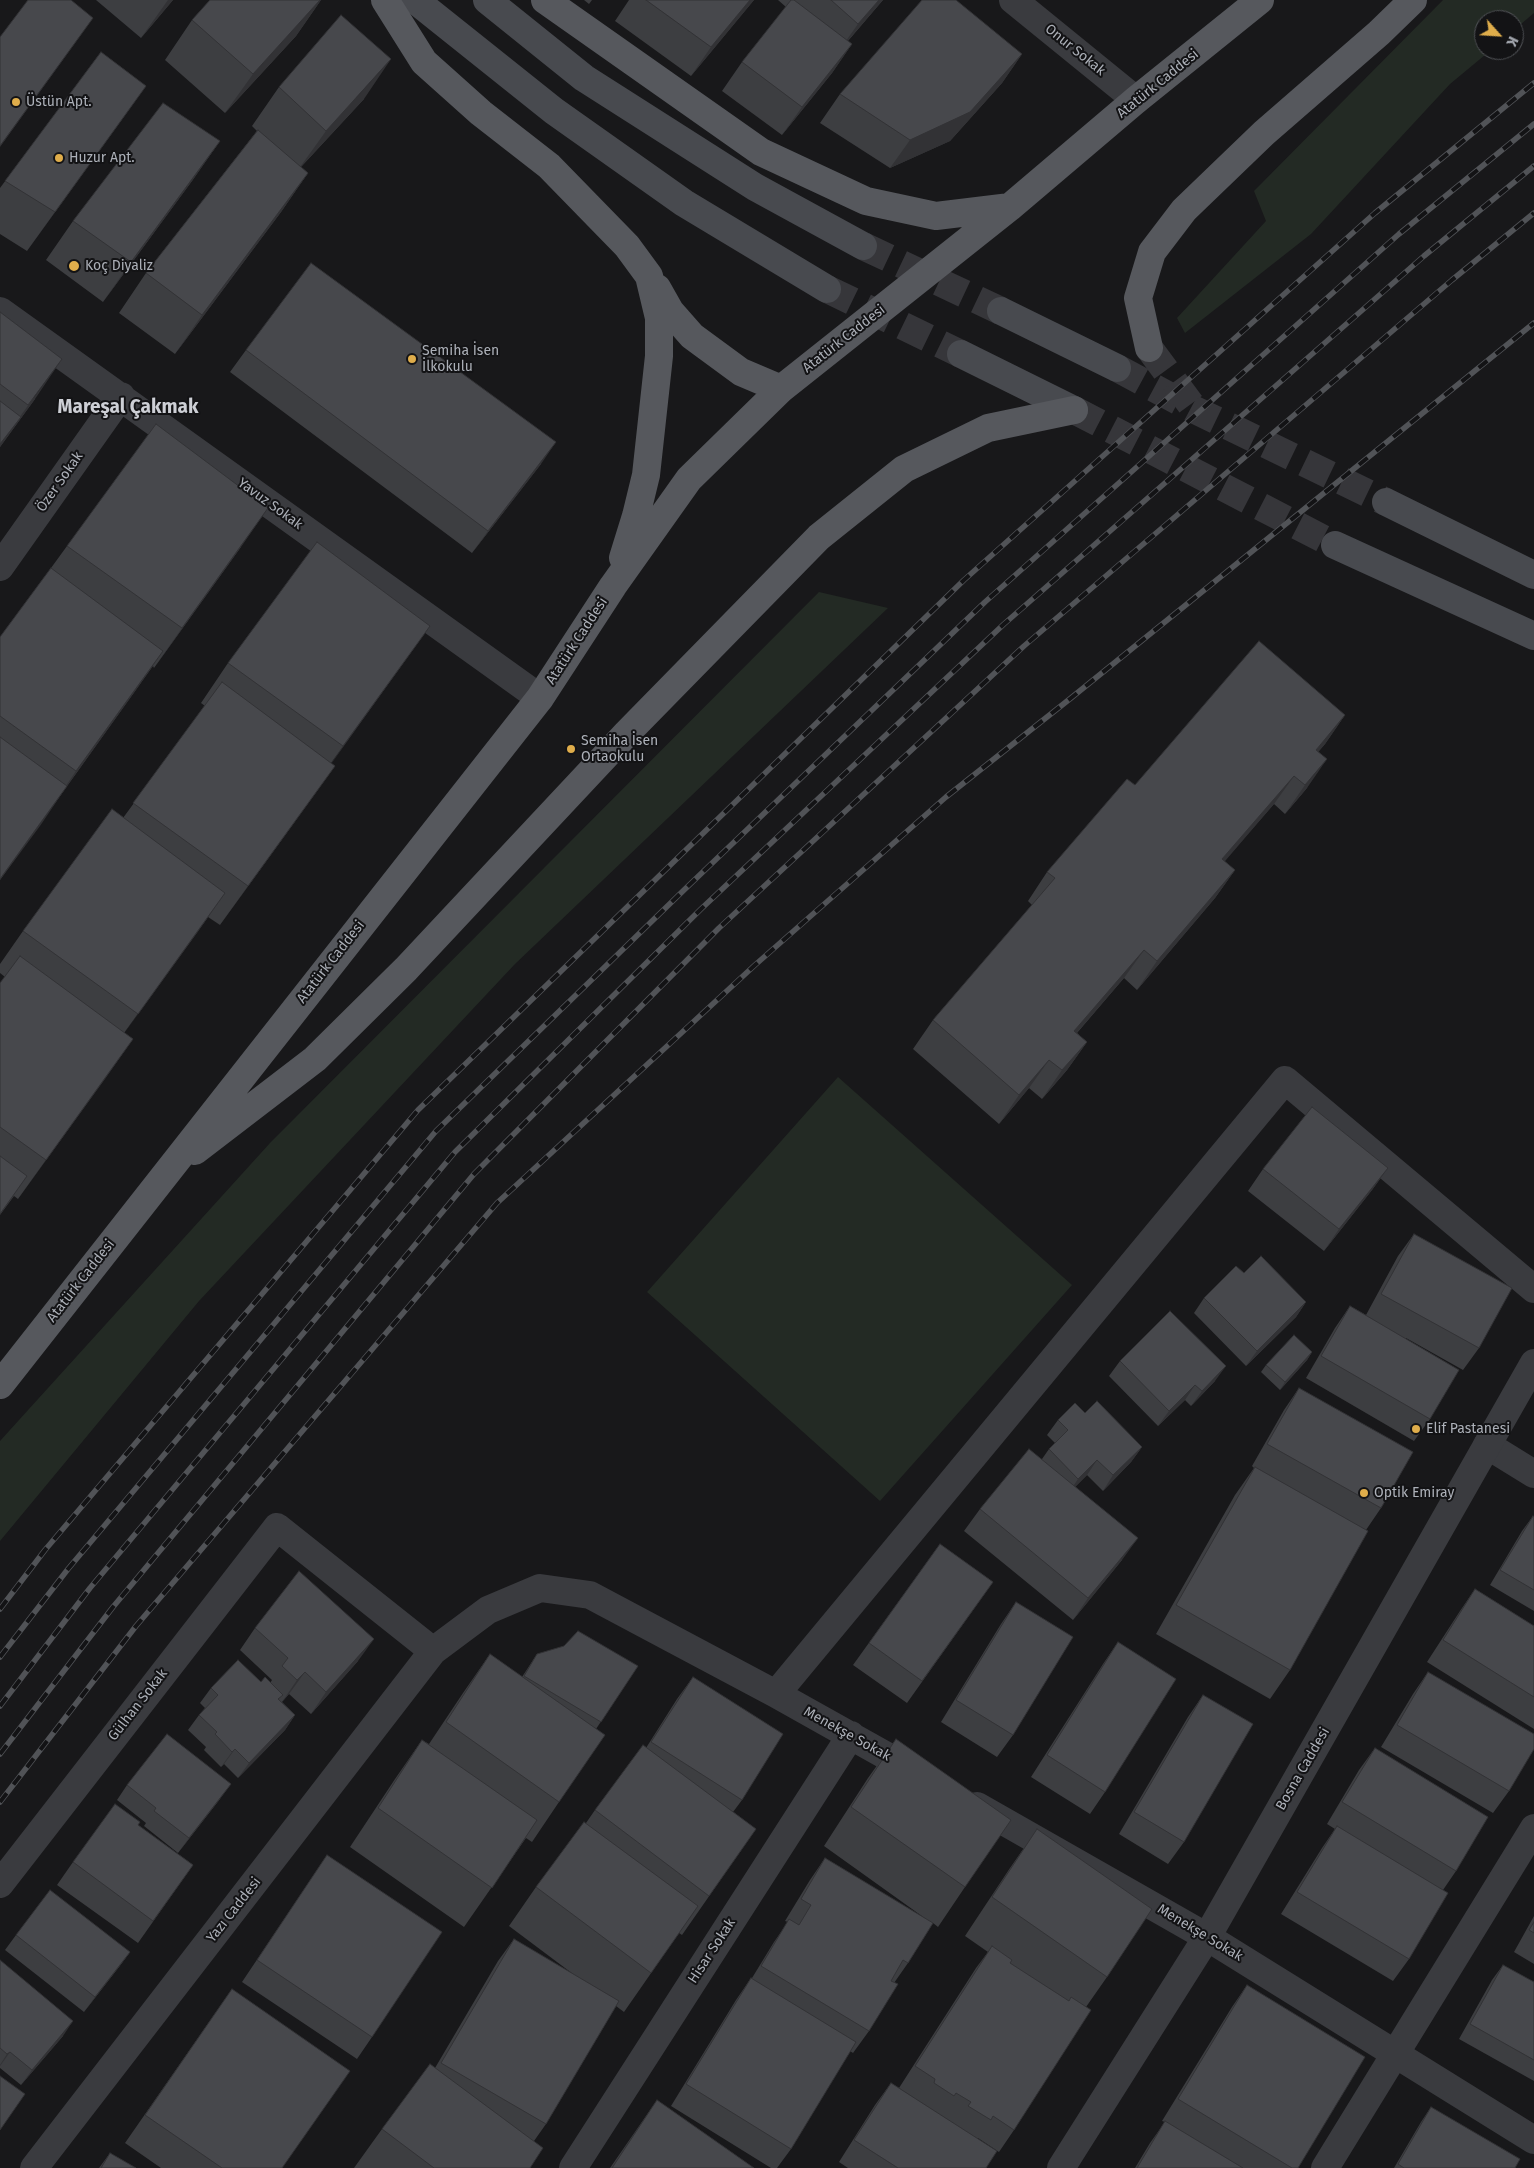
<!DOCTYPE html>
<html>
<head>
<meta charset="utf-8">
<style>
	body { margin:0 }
	#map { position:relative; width:1534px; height:2168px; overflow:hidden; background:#18181a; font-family:"Fira Sans",sans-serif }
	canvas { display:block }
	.north { position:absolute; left:1474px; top:10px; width:50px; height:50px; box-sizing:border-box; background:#131315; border:1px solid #505256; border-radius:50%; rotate:116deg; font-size:14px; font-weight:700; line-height:20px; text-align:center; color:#acb0b8 }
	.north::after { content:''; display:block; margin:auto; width:18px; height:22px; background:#dfad4b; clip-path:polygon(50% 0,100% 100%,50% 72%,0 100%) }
</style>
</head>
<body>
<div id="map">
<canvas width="1534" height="2168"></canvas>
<div class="north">K</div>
</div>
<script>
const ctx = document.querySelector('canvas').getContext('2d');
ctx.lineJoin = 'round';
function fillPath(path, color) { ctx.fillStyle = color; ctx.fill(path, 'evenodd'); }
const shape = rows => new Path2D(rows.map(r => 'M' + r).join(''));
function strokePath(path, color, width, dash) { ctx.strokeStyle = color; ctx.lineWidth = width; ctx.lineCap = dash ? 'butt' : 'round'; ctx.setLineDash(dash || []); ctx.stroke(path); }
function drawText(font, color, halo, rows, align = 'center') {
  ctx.font = font + ' "Fira Sans",sans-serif'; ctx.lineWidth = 4; ctx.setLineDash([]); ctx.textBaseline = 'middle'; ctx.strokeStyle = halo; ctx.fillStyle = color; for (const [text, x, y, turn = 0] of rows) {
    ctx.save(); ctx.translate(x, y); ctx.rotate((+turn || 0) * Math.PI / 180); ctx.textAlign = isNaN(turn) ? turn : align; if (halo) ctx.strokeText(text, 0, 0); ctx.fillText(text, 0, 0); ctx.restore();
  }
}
fillPath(shape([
	[1443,0,1534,0,1534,13,1514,30,1514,20,1484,20,1484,50,1491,50,1450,84,1311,234,1185,333,1177,318,1266,221,1254,191],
	[819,592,888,608,515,964,199,1301,0,1541,0,1441,270,1143],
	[838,1077,1072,1285,880,1501,647,1292]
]), '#232a24');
strokePath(shape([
	[863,246,1001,311],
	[827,289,961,354],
	[1117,368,1195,410,1386,502],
	[1074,410,1335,545]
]), '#36363a', 28, [28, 14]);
strokePath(shape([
	[1149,348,1195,410]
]), '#36363a', 28, [28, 14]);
strokePath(shape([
	[1013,0,1136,100],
	[0,311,540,698],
	[0,567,121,396],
	[1487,1445,1534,1474],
	[776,1694,1285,1080,1534,1289],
	[977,1806,1207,1937,1534,2140],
	[0,1884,277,1527,433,1651],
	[34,2168,433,1651,488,1610,540,1588,590,1595,776,1694,917,1773],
	[573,2168,851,1735],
	[1325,2168,1534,1828]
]), '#3a3b3f', 28);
strokePath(shape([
	[1061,2168,1207,1937,1534,1363]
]), '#3a3b3f', 28);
strokePath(shape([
	[415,0,554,111,684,203,827,289],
	[487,0,584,78,755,187,863,246],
	[1001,311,1117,368],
	[961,354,1074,410],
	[1386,502,1534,575],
	[1335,545,1534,636]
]), '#484a4f', 28);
strokePath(shape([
	[385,0,424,62,481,113,549,166,627,246,649,276,659,318,659,356,646,475,636,516,623,558],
	[545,0,761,152,866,201,936,216,1010,207],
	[657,288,670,311,692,336,741,372,781,389],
	[1149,348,1138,298,1152,252,1184,210,1264,133,1379,33,1413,0],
	[195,1151,315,1059,406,969,626,734,819,537,904,469,988,428,1074,410],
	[0,1385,540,698,613,586,689,479,781,389,1010,207,1136,100,1260,0]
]), '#56585d', 28);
const rail = shape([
	[0,1609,45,1550,418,1110,964,580,1375,213,1534,83],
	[0,1657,68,1569,436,1131,684,890,985,602,1399,234,1534,124],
	[0,1706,90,1588,455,1152,701,909,1004,624,1424,256,1534,166],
	[0,1754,113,1607,474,1174,719,928,1024,646,1452,280,1534,213],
	[0,1802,136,1626,497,1203,755,965,946,797,1071,698,1534,323]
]);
strokePath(rail, '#515357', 5.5);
strokePath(rail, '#131315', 4, [11]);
fillPath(shape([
	[96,0,173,0,141,38],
	[210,0,321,0,296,36,225,113,165,60,192,20],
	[584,0,592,0,589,4],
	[629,0,754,0,691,76,615,21],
	[778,0,883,0,848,41,852,44,832,73,782,135,722,91,742,62,786,7],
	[101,52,146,86,27,251,0,234,0,188],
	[1022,54,1002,83,950,141,890,168,820,123,840,94],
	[279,87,364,99,301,167,308,173,281,212,175,354,119,313,146,273,257,131,252,126],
	[220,141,192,181,103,302,46,260,73,221],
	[0,312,35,399,0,447],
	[246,350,541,464,472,553,230,372],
	[67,546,241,547,154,668,153,666,0,880,0,637,51,568],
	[430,626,331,763,335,766,220,925,208,917,124,1033,133,1039,18,1199,14,1196,0,1215,0,983,5,977,0,973,0,964,23,931,123,818,205,706,201,703,228,663],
	[1345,715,1325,744,1318,752,1307,788,1285,814,1274,804,1224,861,1235,870,1215,898,1137,990,1124,978,1077,1033,1087,1042,1067,1070,1042,1099,1029,1088,999,1124,913,1049,933,1020,1032,905,1028,901,1047,872,1135,785],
	[1388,1168,1372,1190,1324,1251,1248,1191,1263,1169],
	[1414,1234,1479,1348,1463,1370,1406,1338,1430,1419,1414,1441,1306,1378,1335,1328,1350,1306,1366,1315,1398,1256],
	[1244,1273,1306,1302,1296,1317,1246,1366,1194,1313,1204,1298],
	[1312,1352,1307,1360,1280,1390,1261,1372,1266,1365],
	[1120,1361,1215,1381,1191,1406,1185,1400,1158,1426,1109,1376],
	[1299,1388,1381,1508,1366,1530,1290,1670,1270,1699,1156,1634,1235,1495,1254,1468,1252,1466,1284,1410],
	[1085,1413,1142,1447,1131,1462,1103,1491,1087,1475,1075,1487,1122,1560,1073,1620,964,1531,980,1509,1042,1459,1049,1449,1055,1443,1047,1435,1058,1420],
	[1533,1516,1534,1517,1534,1611,1490,1585,1522,1531],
	[940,1544,993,1582,907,1703,853,1665],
	[1475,1589,1534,1626,1534,1729,1427,1662,1460,1611],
	[1016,1602,1013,1735,997,1757,941,1722,1001,1624],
	[255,1628,358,1661,311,1714,289,1694,282,1702,295,1715,285,1730,238,1778,224,1764,221,1767,204,1750,206,1747,188,1730,199,1715,205,1708,200,1703,211,1688,270,1683,272,1680,240,1650],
	[1118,1642,1105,1792,1090,1814,1031,1777,1103,1664],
	[490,1654,522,1677,537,1654,638,1666,596,1729,559,1802,532,1842,526,1838,464,1927,350,1847,395,1779,422,1740,429,1744,463,1693],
	[1428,1672,1509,1791,1493,1813,1381,1747,1413,1694],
	[693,1677,742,1800,733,1812,756,1829,682,1935,679,1933,624,2012,616,2006,546,2124,534,2141,530,2168,354,2168,382,2129,435,2068,498,1961,514,1939,573,1974,509,1926,536,1887,586,1823,595,1810,646,1748,677,1699],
	[1203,1695,1184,1842,1168,1864,1119,1834,1188,1717],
	[896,1739,965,1887,938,1927,933,1923,908,1963,894,1983,869,2031,853,2053,850,2051,791,2149,777,2168,771,2168,671,2106,736,2000,751,1978,752,1978,774,1942,788,1922,785,1921,810,1880,825,1858,926,1919,824,1846,868,1778],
	[1375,1748,1456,1871,1443,1890,1409,1959,1393,1981,1281,1914,1322,1848,1335,1829,1327,1824,1359,1770],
	[127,1785,220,1799,178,1853,144,1826,146,1823,117,1800],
	[138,1825,193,1865,138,1943,57,1885,73,1862],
	[1037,1829,1107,1977,1086,2007,1014,2130,999,2152,978,2138,986,2168,848,2168,839,2162,875,2105,891,2083,920,2102,899,2088,976,1968,988,1952,965,1936,1010,1868],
	[327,1855,372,2037,357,2059,242,1982],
	[1534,1916,1534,1964,1514,1952],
	[16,1935,130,1952,119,1967,84,2012,5,1950],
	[0,1961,63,2036,21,2085,0,2068],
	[1503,1965,1534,1982,1534,2081,1459,2039,1492,1980],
	[1247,1985,1298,2168,1135,2168,1150,2143,1165,2122,1162,2121,1232,2007],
	[232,1989,282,2168,161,2168,125,2143],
	[657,2100,754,2168,610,2168],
	[1431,2107,1515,2168,1394,2168,1421,2122],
	[110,2153,136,2168,99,2168]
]), '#3d3e41');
fillPath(shape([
	[168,0,173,0,141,38],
	[320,0,321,0,296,36,225,113,253,74],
	[750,0,754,0,691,76,711,47],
	[879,0,883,0,838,52,858,24],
	[93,18,65,57,0,147,0,146],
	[852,44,832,73,782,135,802,107],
	[1022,54,1002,83,950,141,890,168,910,140],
	[391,59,364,99,298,170,326,131],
	[146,86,118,125,27,251,55,212],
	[220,141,192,181,103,302,131,262],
	[308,173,281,212,175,354,202,315],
	[62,359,35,399,0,447,0,444],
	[556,442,541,464,472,553,488,531],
	[268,508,241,547,154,668,182,628],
	[430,626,402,665,316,785,343,746],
	[163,651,136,690,49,811,76,771],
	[1345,715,1325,744,1296,778,1316,750],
	[1327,759,1307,788,1285,814,1305,785],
	[335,766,307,805,220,925,248,886],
	[1294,776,1274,804,1202,888,1222,859],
	[67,786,40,826,0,880,0,879],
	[1235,870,1215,898,1137,990,1157,961],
	[225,893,197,933,110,1053,138,1014],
	[1144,950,1124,978,1054,1059,1074,1031],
	[133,1039,105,1079,18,1199,46,1160],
	[1087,1042,1067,1070,1042,1099,1062,1070],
	[1049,1060,1029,1088,999,1124,1019,1095],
	[1388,1168,1372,1190,1324,1251,1339,1229],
	[1306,1302,1296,1317,1246,1366,1257,1351],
	[1312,1352,1307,1360,1280,1390,1285,1382],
	[1226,1366,1215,1381,1191,1406,1202,1391],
	[1195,1385,1185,1400,1158,1426,1169,1411],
	[1142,1447,1131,1462,1103,1491,1113,1475],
	[1097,1460,1087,1475,1068,1494,1078,1479],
	[1138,1538,1122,1560,1073,1620,1088,1598],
	[374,1639,358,1661,311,1714,326,1692],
	[305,1672,289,1694,282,1702,297,1680],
	[295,1715,285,1730,238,1778,249,1763],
	[235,1749,224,1764,221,1767,232,1752],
	[231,1784,220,1799,178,1853,189,1838],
	[130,1952,119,1967,84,2012,95,1997],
	[73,2021,63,2036,21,2085,32,2070],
	[10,2052,0,2066,0,2065,7,2054]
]), '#323235');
const building = shape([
	[28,0,71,0,93,18,0,146,0,37,28,0],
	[210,0,320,0,253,74,192,20,210,0],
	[646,0,750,0,711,47,646,0],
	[791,0,794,0,852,44,802,107,742,62,791,0],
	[831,0,879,0,858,24,831,0],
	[922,0,956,0,1022,54,970,112,910,140,840,94,922,0],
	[341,15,391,59,326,131,279,87,341,15],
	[101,52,146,86,55,212,5,181,101,52],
	[163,103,220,141,131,262,73,221,163,103],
	[258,130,308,173,202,315,146,273,258,130],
	[311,263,556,442,488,531,246,350,311,263],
	[0,312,62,359,28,405,0,384,0,312],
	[0,401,21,417,0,444,0,401],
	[156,424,268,508,182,628,67,546,156,424],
	[317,542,430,626,343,746,228,663,317,542],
	[51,568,163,651,76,771,0,716,0,637,51,568],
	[1259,641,1345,715,1316,750,1327,759,1305,785,1294,776,1222,859,1235,870,1157,961,1144,950,1074,1031,1087,1042,1062,1070,1049,1060,1019,1095,933,1020,1055,878,1047,872,1127,779,1135,785,1259,641],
	[222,682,335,766,248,886,133,803,222,682],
	[0,737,67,786,0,879,0,737],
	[112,809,225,893,138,1014,23,931,112,809],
	[20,956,133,1039,46,1160,0,1127,0,983,20,956],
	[1312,1107,1388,1168,1339,1229,1263,1169,1312,1107],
	[0,1156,27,1176,0,1214,0,1156],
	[1414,1234,1512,1288,1479,1348,1381,1294,1414,1234],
	[1261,1256,1306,1302,1257,1351,1204,1298,1236,1266,1244,1273,1261,1256],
	[1350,1306,1459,1370,1430,1419,1321,1356,1350,1306],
	[1170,1311,1226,1366,1202,1391,1195,1385,1169,1411,1120,1361,1170,1311],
	[1294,1335,1312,1352,1285,1382,1266,1365,1294,1335],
	[1299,1388,1413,1452,1381,1508,1267,1444,1299,1388],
	[1097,1401,1142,1447,1113,1475,1097,1460,1078,1479,1049,1449,1068,1430,1058,1420,1075,1403,1085,1413,1097,1401],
	[1029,1449,1138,1538,1088,1598,980,1509,1029,1449],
	[1255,1467,1368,1531,1290,1670,1176,1605,1255,1467],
	[1533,1516,1534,1517,1534,1590,1500,1570,1533,1516],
	[940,1544,993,1582,922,1681,869,1643,940,1544],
	[299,1571,374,1639,326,1692,305,1672,297,1680,282,1666,288,1658,255,1628,299,1571],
	[1475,1589,1534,1626,1534,1697,1443,1640,1475,1589],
	[1016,1602,1073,1637,1013,1735,956,1700,1016,1602],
	[578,1631,638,1666,601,1722,524,1676,537,1654,564,1646,578,1631],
	[1118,1642,1176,1679,1105,1792,1047,1755,1118,1642],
	[490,1654,605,1735,559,1802,446,1722,490,1654],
	[238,1660,261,1682,265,1677,283,1695,278,1699,295,1715,249,1763,235,1749,232,1752,215,1734,217,1732,199,1715,218,1695,211,1688,238,1660],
	[1428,1672,1534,1734,1534,1749,1509,1791,1397,1725,1428,1672],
	[693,1677,783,1734,742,1800,651,1742,693,1677],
	[1203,1695,1253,1724,1184,1842,1134,1812,1203,1695],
	[167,1734,231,1784,189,1838,154,1811,156,1808,127,1785,167,1734],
	[896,1739,1011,1820,965,1887,851,1807,896,1739],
	[422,1740,537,1820,492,1888,378,1808,422,1740],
	[643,1745,756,1829,709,1896,595,1810,643,1745],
	[1375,1748,1488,1817,1456,1871,1342,1802,1375,1748],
	[115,1804,140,1822,138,1825,193,1865,153,1921,73,1862,115,1804],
	[584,1822,698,1906,651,1973,536,1887,584,1822],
	[1337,1826,1448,1893,1409,1959,1297,1892,1337,1826],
	[1037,1829,1152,1909,1107,1977,992,1897,1037,1829],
	[327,1855,442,1932,372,2037,257,1960,327,1855],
	[825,1858,933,1923,908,1963,903,1960,891,1981,898,1984,869,2031,761,1966,789,1919,799,1925,811,1905,801,1899,825,1858],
	[50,1890,130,1952,95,1997,16,1935,50,1890],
	[1534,1922,1534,1933,1529,1930,1534,1922],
	[514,1939,619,2001,546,2124,441,2063,514,1939],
	[992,1946,1012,1960,1010,1963,1069,2001,1071,1997,1091,2010,1014,2130,993,2116,991,2120,968,2106,971,2102,956,2093,954,2096,934,2083,935,2079,915,2066,992,1946],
	[0,1960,73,2021,32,2070,10,2052,7,2054,0,2048,0,1960],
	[1503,1965,1534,1982,1534,2060,1470,2024,1503,1965],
	[751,1978,856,2042,791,2149,686,2084,751,1978],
	[1247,1985,1365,2057,1298,2168,1292,2168,1178,2099,1247,1985],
	[232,1989,350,2071,282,2168,222,2168,145,2115,232,1989],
	[430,2064,543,2148,530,2168,434,2168,382,2129,430,2064],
	[0,2076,25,2094,0,2130,0,2076],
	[891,2083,997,2151,986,2168,898,2168,854,2140,891,2083],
	[657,2100,754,2168,612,2168,657,2100],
	[1431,2107,1520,2159,1515,2168,1404,2168,1398,2164,1431,2107],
	[1165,2121,1243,2168,1137,2168,1165,2121],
	[110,2153,136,2168,101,2168,110,2153]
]);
fillPath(building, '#47484c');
strokePath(building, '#323235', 1);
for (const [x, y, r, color] of [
	[16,102,5,"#dfad4b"],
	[59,158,5,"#dfad4b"],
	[74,266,6,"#dfad4b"],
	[412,359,5,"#dfad4b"],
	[571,749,5,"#dfad4b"],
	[1416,1429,5,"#dfad4b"],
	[1364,1493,5,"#dfad4b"]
]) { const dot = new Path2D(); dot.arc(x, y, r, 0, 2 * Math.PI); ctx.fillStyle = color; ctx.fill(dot); strokePath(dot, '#131315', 2); }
drawText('14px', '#acb0b8', '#131315', [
	["Onur Sokak",1075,50,39],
	["Atatürk Caddesi",1158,84,-39],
	["Atatürk Caddesi",844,339,-38],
	["Özer Sokak",60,482,-55],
	["Yavuz Sokak",270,504,36],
	["Atatürk Caddesi",577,641,-57],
	["Atatürk Caddesi",331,962,-52],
	["Atatürk Caddesi",81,1281,-52],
	["Gülhan Sokak",138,1705,-52],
	["Menekşe Sokak",847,1734,29],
	["Bosna Caddesi",1303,1769,-60],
	["Yazı Caddesi",234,1910,-52],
	["Menekşe Sokak",1200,1933,31],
	["Hisar Sokak",712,1951,-57]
]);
drawText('14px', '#acb0b8', '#131315', [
	["Üstün Apt.",26,102],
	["Huzur Apt.",69,158],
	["Koç Diyaliz",85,266],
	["Semiha İsen",422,351],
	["İlkokulu",422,367],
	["Semiha İsen",581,741],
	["Ortaokulu",581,757],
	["Elif Pastanesi",1426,1429],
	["Optik Emiray",1374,1493]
], 'left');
drawText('bold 19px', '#cdcfd5', '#131315', [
	["Mareşal Çakmak",128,408]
]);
</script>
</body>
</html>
